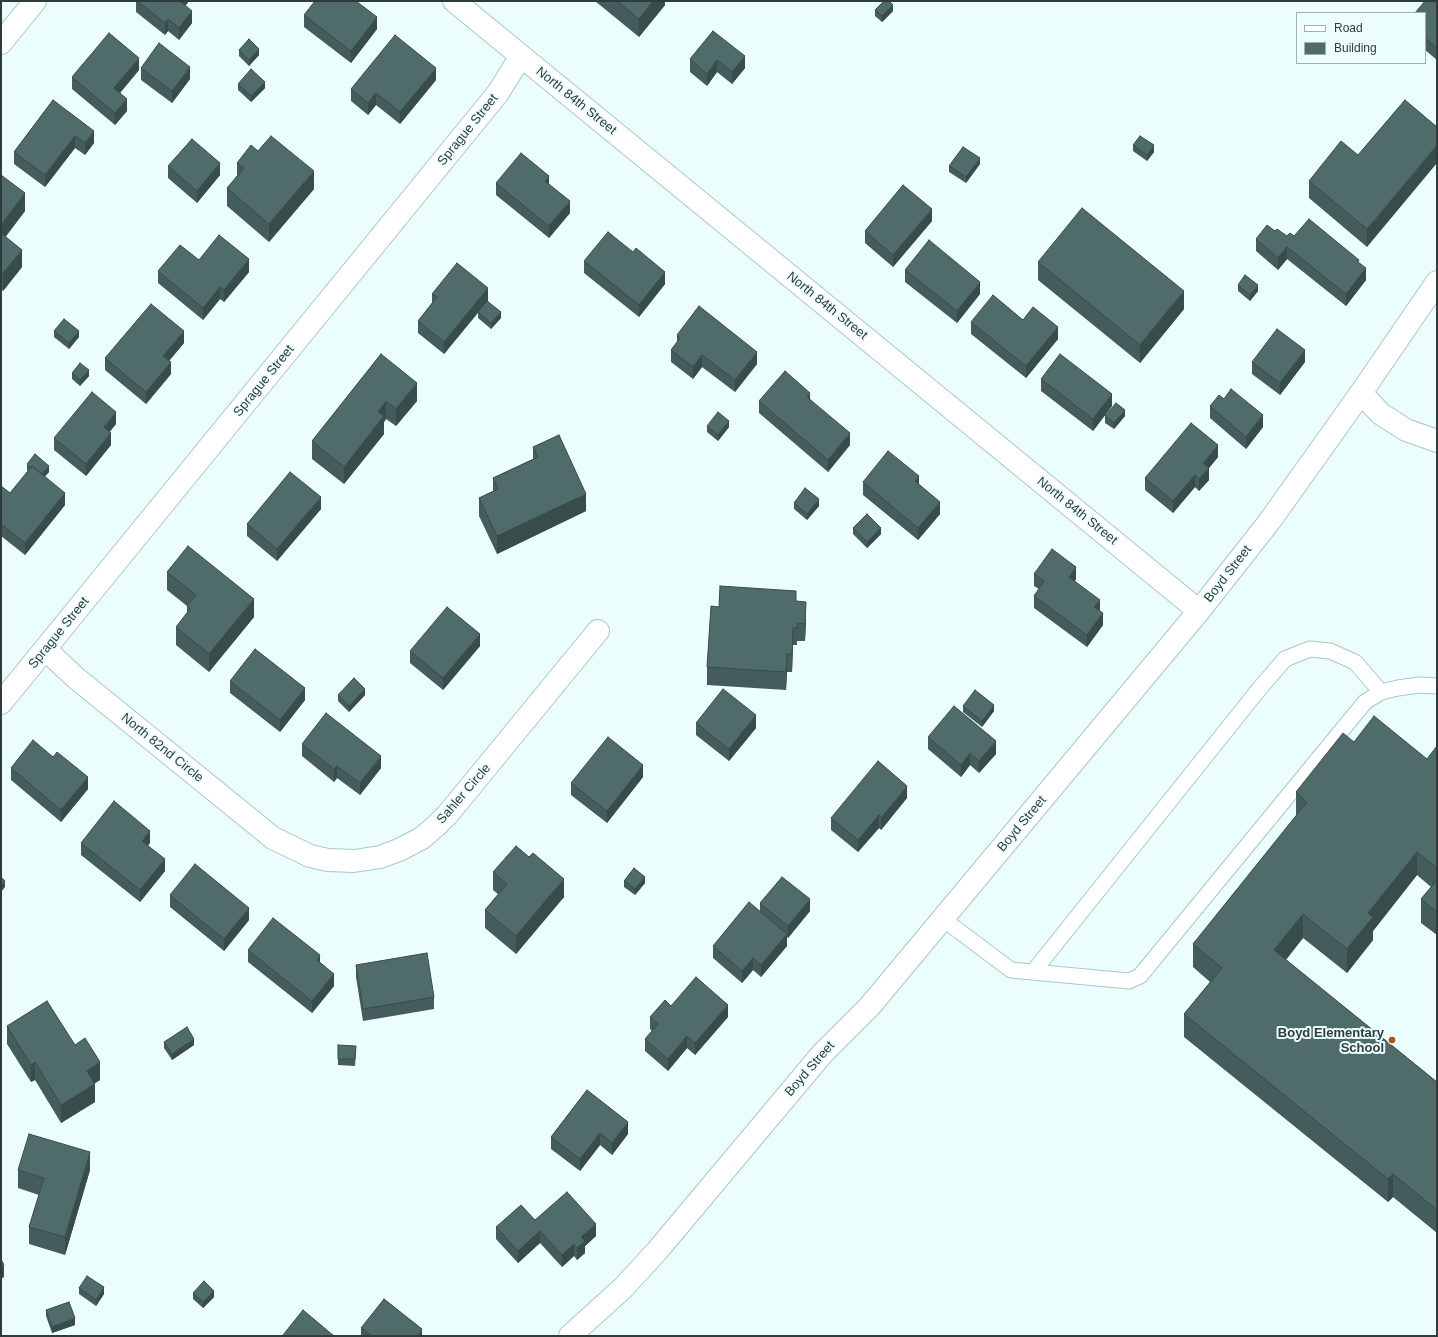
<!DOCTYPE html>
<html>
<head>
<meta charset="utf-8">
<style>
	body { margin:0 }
	#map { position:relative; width:1438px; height:1337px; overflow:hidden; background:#ebfefd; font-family:Arial,sans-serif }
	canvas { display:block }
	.frame { position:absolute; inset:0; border:2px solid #303c3c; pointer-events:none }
	.legend { position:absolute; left:1296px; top:12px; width:130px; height:52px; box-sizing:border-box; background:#ebfefd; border:1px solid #a0b0b0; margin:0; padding:5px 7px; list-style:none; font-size:12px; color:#303c3c }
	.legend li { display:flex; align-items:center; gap:8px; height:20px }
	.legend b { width:20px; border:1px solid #a0b0b0 }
</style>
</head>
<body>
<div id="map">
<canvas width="1438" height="1337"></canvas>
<div class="frame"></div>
<ul class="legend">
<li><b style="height:5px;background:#fff"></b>Road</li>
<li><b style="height:11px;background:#4f6c6b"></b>Building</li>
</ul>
</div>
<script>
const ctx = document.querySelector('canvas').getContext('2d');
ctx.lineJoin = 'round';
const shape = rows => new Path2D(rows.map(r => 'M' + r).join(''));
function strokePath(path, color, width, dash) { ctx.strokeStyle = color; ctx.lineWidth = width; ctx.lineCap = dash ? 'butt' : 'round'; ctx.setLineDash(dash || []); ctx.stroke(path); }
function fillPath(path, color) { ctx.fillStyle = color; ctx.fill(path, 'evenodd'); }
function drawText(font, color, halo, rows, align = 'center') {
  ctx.font = font + ' Arial,sans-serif'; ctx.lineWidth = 4; ctx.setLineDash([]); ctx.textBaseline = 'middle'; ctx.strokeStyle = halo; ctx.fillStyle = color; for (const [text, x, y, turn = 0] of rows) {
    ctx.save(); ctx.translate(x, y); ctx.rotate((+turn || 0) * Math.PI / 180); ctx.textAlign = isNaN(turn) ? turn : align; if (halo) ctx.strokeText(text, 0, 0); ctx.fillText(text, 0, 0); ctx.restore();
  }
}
const service = shape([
	[943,919,1011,970,1129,981,1140,976,1365,702,1381,692,1398,688,1419,685,1437,686],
	[1033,972,1260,688,1285,659,1310,649,1330,651,1355,662,1381,692]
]);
const minor = shape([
	[454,1,1199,611],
	[1,43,35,1],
	[1361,393,1381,414,1406,430,1437,441],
	[45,649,76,678,273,838,310,856,328,860,354,861,380,857,399,850,422,838,437,825,448,814,598,631],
	[1,703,498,93,521,56]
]);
const tertiary = shape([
	[570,1336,623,1288,657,1251,822,1054,870,1006,1199,611,1269,522,1361,393,1437,282]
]);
strokePath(service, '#a8c8c7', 17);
strokePath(minor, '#a8c8c7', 24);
strokePath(tertiary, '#a8c8c7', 24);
strokePath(service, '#fff', 15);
strokePath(minor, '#fff', 22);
strokePath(tertiary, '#fff', 22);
fillPath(shape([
	[136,1,189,1,185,6,192,23,179,40,168,31,165,35,136,12],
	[595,1,665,1,665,5,639,37],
	[1437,1,1437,60,1425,50,1425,13],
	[875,10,893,11,882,22,875,16],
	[304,15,377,29,351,63,304,27],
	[713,31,745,68,732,84,717,72,707,86,690,72,690,59],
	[239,50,259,55,249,66,239,56],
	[141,68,190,79,172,103,141,80],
	[139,70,120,93,127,111,115,125,72,89,72,77],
	[436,80,400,124,376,105,368,115,351,101,351,89],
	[238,84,265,88,251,102,238,90],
	[53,100,94,143,85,155,75,148,45,187,14,164,14,152],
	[1405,100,1367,247,1309,198,1309,181,1358,155],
	[1133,145,1154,152,1147,161,1133,151],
	[258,151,314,189,269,242,227,206,227,188,237,176,237,163],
	[980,164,966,183,949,172,949,166],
	[168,166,220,175,197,203,168,178],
	[1,175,25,211,5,237,22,267,3,291,1,289],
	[496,183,549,184,570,213,549,238,496,195],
	[932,221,893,267,865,243,865,231],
	[1275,231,1287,236,1294,236,1359,263,1366,280,1346,306,1287,259,1278,270,1256,251,1256,239],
	[199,260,249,272,224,302,220,299,203,320,158,283,158,271],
	[584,261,665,284,639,317,584,273],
	[1038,262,1184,309,1140,363,1038,280],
	[905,270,980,294,957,323,905,282],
	[1238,285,1258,291,1250,301,1238,291],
	[432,294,488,300,488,301,501,318,491,329,478,318,478,313,444,354,418,333,418,321,432,303],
	[1023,320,1058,339,1026,378,971,334,971,322],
	[54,331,79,337,69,349,54,337],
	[677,335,757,364,735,392,702,367,693,379,671,362,671,350,677,343],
	[184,343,169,361,171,374,146,404,105,370,105,358],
	[381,354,417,401,396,426,386,419,384,422,384,434,344,484,312,459,312,441],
	[1252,362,1305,362,1280,395,1252,374],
	[72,373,89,376,80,386,72,379],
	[1041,379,1112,406,1093,431,1041,391],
	[810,399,850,445,828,472,759,413,759,401],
	[1224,399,1263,427,1246,449,1210,418,1210,406],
	[1105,416,1125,416,1114,429,1105,423],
	[116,424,110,431,111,445,86,476,54,450,54,438],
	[707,426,729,427,718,441,707,432],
	[533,447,586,511,497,554,479,516,479,498,493,491,493,478,533,459],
	[1218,457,1209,468,1209,480,1199,491,1195,487,1173,513,1145,490,1145,478],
	[27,464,49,472,45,476,65,505,25,555,1,536,1,486,10,493,28,471,27,470],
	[863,482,919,485,940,514,918,540,863,495],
	[794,503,819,506,807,520,794,509],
	[321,509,277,561,247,536,247,524],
	[853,528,881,534,867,548,853,534],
	[167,572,254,617,209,672,176,645,176,627,187,613,187,606,167,590],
	[1034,574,1076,579,1075,581,1100,611,1103,625,1087,647,1034,608,1034,596,1039,589,1034,586],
	[796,601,806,620,805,641,797,641,797,645,793,645,792,672,787,672,786,690,707,685,707,667,719,607],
	[480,646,443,690,410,663,410,651],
	[230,681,305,700,280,732,230,693],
	[338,695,365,695,349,712,338,701],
	[963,706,994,711,982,727,963,712],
	[696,723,756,728,729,761,696,735],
	[928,737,996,754,979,773,970,765,961,777,928,749],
	[1354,742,1427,759,1437,746,1437,935,1421,923,1421,899,1431,887,1417,875,1373,931,1373,940,1347,973,1303,938,1286,960,1437,1082,1437,1233,1393,1197,1388,1202,1184,1037,1184,1014,1210,982,1193,967,1193,944,1296,816,1296,792],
	[302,744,381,768,360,795,337,778,334,782,302,756],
	[11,768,88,789,61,822,11,780],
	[643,777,607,823,571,795,571,783],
	[907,798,881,830,879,828,858,852,831,830,831,818],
	[81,843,150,843,148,845,165,871,140,902,81,855],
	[529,857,564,897,516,954,485,928,485,910,498,894,493,890,493,872],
	[624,881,645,883,635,895,624,887],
	[170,895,249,920,224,951,170,907],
	[760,903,810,911,788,938,787,937,787,946,761,977,753,970,742,983,713,958,713,946,760,912],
	[248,950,320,963,334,986,312,1013,248,962],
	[356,965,434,997,434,1009,363,1021,356,977],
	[671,1006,728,1017,695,1055,687,1048,668,1071,645,1051,645,1039,652,1031,650,1029,650,1017],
	[7,1026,75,1045,100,1080,95,1083,95,1102,61,1123,35,1080,31,1082,7,1044],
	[164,1042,194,1045,172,1060,164,1048],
	[338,1045,356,1052,355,1066,338,1065],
	[587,1090,628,1134,612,1155,600,1145,580,1171,551,1149,551,1137],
	[18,1170,90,1170,65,1255,29,1244,29,1227,39,1195,18,1188],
	[535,1220,596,1236,585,1246,585,1253,577,1260,574,1256,562,1267,540,1243,518,1263,496,1239,496,1227],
	[79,1288,104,1294,96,1306,79,1294],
	[193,1293,214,1297,203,1308,193,1299],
	[46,1310,75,1325,52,1333,46,1316],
	[361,1328,422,1336,361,1336]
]), '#445d5c');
fillPath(shape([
	[180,1,189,1,180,13],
	[653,1,665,1,665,5,639,37,639,19],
	[893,5,893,11,882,22,882,16],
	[192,11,192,23,179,40,179,28],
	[377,17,377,29,351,63,351,51],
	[168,19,168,31,165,35,165,23],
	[259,49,259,55,249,66,249,60],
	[745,56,745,68,732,84,732,72],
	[139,58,139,70,114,100,114,88],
	[717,60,717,72,707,86,707,74],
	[190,67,190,79,172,103,172,91],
	[436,68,436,80,400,124,400,112],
	[265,82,265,88,251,102,251,96],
	[376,93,376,105,368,115,368,103],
	[127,99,127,111,115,125,115,113],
	[94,131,94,143,85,155,85,143],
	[75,136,75,148,45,187,45,175],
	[1154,145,1154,152,1147,161,1147,155],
	[1437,145,1437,163,1367,247,1367,229],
	[980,158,980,164,966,183,966,177],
	[220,163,220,175,197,203,197,191],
	[314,171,314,189,269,242,269,224],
	[549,176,549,188,545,181],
	[25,193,25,211,1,243,1,225],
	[570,201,570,213,549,238,549,226],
	[932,209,932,221,893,267,893,255],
	[1287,247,1287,259,1278,270,1278,258],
	[22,250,22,267,3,291,3,273],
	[249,259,249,272,224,302,224,290],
	[1366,268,1366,280,1346,306,1346,294],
	[665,272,665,284,639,317,639,305],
	[980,282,980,294,957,323,957,311],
	[1258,285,1258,291,1250,301,1250,295],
	[220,287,220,299,203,320,203,308],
	[488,288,488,300,444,354,444,342],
	[1184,291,1184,309,1140,363,1140,345],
	[501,312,501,318,491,329,491,323],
	[1058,327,1058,339,1026,378,1026,366],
	[79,331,79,337,69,349,69,343],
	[184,331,184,343,163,368,163,356],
	[1305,350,1305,362,1280,395,1280,383],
	[757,352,757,364,735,392,735,380],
	[702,355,702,367,693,379,693,367],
	[171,362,171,374,146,404,146,392],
	[89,370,89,376,80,386,80,380],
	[417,383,417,401,396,426,396,409],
	[810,393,810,405,807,397],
	[1112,394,1112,406,1093,431,1093,419],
	[386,401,386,419,384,422,384,434,344,484,344,467,378,412],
	[1125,410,1125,416,1114,429,1114,423],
	[116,412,116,424,104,439,104,427],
	[1263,415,1263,427,1246,449,1246,437],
	[729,421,729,427,718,441,718,435],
	[111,433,111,445,86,476,86,464],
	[850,433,850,445,828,472,828,460],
	[1218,445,1218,457,1209,468,1209,480,1199,491,1199,479,1203,463],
	[49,466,49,472,40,482,40,476],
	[1195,475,1195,487,1173,513,1173,501],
	[919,476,919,488,915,481],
	[65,493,65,505,25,555,25,543],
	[586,494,586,511,497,554,497,536],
	[321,497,321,509,277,561,277,549],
	[819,499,819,506,807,520,807,514],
	[940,502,940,514,918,540,918,528],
	[881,528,881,534,867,548,867,542],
	[1076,567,1076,579,1069,589,1069,577],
	[254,599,254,617,209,672,209,654],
	[1100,600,1100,612,1094,607],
	[806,602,806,620,805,641,805,624],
	[1103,613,1103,625,1087,647,1087,635],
	[793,628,793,645,792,672,792,654],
	[480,634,480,646,443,690,443,678],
	[787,654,787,672,786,690,786,672],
	[305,688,305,700,280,732,280,720],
	[365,689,365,695,349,712,349,706],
	[994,705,994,711,982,727,982,721],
	[756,715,756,728,729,761,729,749],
	[996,741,996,754,979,773,979,761],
	[970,753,970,765,961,777,961,765],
	[381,756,381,768,360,795,360,783],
	[643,765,643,777,607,823,607,811],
	[337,766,337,778,334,782,334,769],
	[88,777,88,789,61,822,61,810],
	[907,786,907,798,881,830,881,818],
	[879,815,879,828,858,852,858,840],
	[150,831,150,843,142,853,142,841],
	[1417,852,1417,875,1373,931,1373,940,1347,973,1347,949,1368,913],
	[165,859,165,871,140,902,140,890],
	[645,877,645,883,635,895,635,889],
	[564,879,564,897,516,954,516,936],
	[5,881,5,887,1,892,1,886],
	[810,899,810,911,788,938,788,926],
	[249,908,249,920,224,951,224,939],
	[1303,914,1303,938,1274,974,1274,950],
	[787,934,787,946,761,977,761,965],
	[320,955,320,967,317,960],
	[753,958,753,970,742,983,742,971],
	[334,974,334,986,312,1013,312,1001],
	[728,1005,728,1017,695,1055,695,1043],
	[687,1036,687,1048,668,1071,668,1059],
	[194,1039,194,1045,172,1060,172,1054],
	[35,1062,35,1080,31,1082,31,1065],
	[100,1062,100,1080,87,1088,87,1071],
	[95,1084,95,1102,61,1123,61,1105],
	[628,1122,628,1134,612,1155,612,1143],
	[600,1133,600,1145,580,1171,580,1159],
	[90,1152,90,1170,65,1255,65,1237],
	[1393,1174,1393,1197,1388,1202,1388,1179],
	[596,1224,596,1236,585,1246,585,1253,577,1260,577,1248,581,1237],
	[540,1231,540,1243,518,1263,518,1251],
	[574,1244,574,1256,562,1267,562,1255],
	[4,1265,4,1277,1,1279,1,1267],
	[104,1287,104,1294,96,1306,96,1300],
	[214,1291,214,1297,203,1308,203,1302],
	[75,1318,75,1325,52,1333,52,1327],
	[422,1329,422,1336,417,1336]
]), '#374c4b');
const building = shape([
	[137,1,180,1,192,11,179,28,168,19,165,23,137,1],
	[315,1,356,1,377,17,351,51,304,15,315,1],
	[617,1,653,1,639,19,617,1],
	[884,1,889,1,893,5,882,16,875,10,884,1],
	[1425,1,1437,1,1437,48,1425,38,1425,13,1415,13,1425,1],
	[713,31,745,56,732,72,717,60,707,74,690,59,713,31],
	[109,33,139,58,114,88,127,99,115,113,72,77,109,33],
	[395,35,436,68,400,112,376,93,368,103,351,89,395,35],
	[249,39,259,49,249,60,239,50,249,39],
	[159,43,190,67,172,91,141,68,159,43],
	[251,69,265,82,251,96,238,84,251,69],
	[53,100,94,131,85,143,75,136,45,175,14,152,53,100],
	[1405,100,1437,127,1437,145,1367,229,1309,181,1341,141,1358,155,1405,100],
	[271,136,314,171,269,224,227,188,244,168,237,163,251,145,258,151,271,136],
	[1140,136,1154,145,1147,155,1133,145,1140,136],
	[192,139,220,163,197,191,168,166,192,139],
	[963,147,980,158,966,177,949,166,963,147],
	[521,153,549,176,545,181,570,201,549,226,496,183,521,153],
	[1,175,25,193,1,225,1,175],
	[903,185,932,209,893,255,865,231,903,185],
	[1082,208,1184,291,1140,345,1038,262,1082,208],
	[1309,219,1359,260,1358,262,1366,268,1346,294,1287,247,1278,258,1256,239,1267,225,1275,231,1277,229,1287,236,1290,233,1294,236,1309,219],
	[608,232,633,252,636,248,665,272,639,305,584,261,608,232],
	[1,233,22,250,3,273,1,271,1,233],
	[219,235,249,259,224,290,220,287,203,308,158,271,180,245,199,260,219,235],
	[929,240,980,282,957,311,905,270,929,240],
	[457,263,488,288,444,342,418,321,437,297,432,294,457,263],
	[1245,275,1258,285,1250,295,1238,285,1245,275],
	[993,295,1023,320,1033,307,1058,327,1026,366,971,322,993,295],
	[487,301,501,312,491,323,478,312,487,301],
	[151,304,184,331,163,356,171,362,146,392,105,358,151,304],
	[699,306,757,352,735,380,702,355,693,367,671,350,680,338,677,335,699,306],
	[64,319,79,331,69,343,54,331,64,319],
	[1277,329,1305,350,1280,383,1252,362,1277,329],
	[381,354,417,383,396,409,386,401,378,412,384,416,344,467,312,441,381,354],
	[1060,354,1112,394,1093,419,1041,379,1060,354],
	[80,363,89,370,80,380,72,373,80,363],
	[785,371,810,393,807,397,850,433,828,460,759,401,785,371],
	[1231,389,1263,415,1246,437,1210,406,1219,395,1224,399,1231,389],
	[92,392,116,412,104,427,111,433,86,464,54,438,92,392],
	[1116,403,1125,410,1114,423,1105,416,1116,403],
	[718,412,729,421,718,435,707,426,718,412],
	[1191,423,1218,445,1203,463,1209,468,1199,479,1195,475,1173,501,1145,478,1191,423],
	[559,435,586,494,497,536,479,498,498,489,493,478,538,457,533,447,559,435],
	[888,451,919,476,915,481,940,502,918,528,863,482,888,451],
	[35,454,49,466,42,474,32,466,31,468,27,464,35,454],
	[32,466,65,493,25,543,1,524,1,486,10,493,32,466],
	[290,472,321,497,277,549,247,524,290,472],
	[805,488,819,499,807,514,794,503,805,488],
	[867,514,881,528,867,542,853,528,867,514],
	[188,546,254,599,209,654,176,627,190,609,187,606,196,595,167,572,188,546],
	[1052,549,1076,567,1069,577,1100,600,1094,607,1103,613,1087,635,1034,596,1044,581,1034,574,1052,549],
	[720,586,796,591,796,601,806,602,805,624,797,623,797,628,793,628,792,654,787,654,786,672,707,667,711,606,719,607,720,586],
	[447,607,480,634,443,678,410,651,447,607],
	[255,649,305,688,280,720,230,681,255,649],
	[354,678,365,689,349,706,338,695,354,678],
	[723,689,756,715,729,749,696,723,723,689],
	[975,690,994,705,982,721,963,706,975,690],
	[954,706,996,741,979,761,970,753,961,765,928,737,954,706],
	[326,713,381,756,360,783,337,766,334,769,302,744,326,713],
	[1374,716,1427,759,1437,746,1437,868,1417,852,1368,913,1373,917,1347,949,1303,914,1274,950,1437,1082,1437,1210,1393,1174,1388,1179,1184,1014,1222,968,1193,944,1307,802,1296,792,1343,733,1354,742,1374,716],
	[608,737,643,765,607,811,571,783,608,737],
	[33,740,53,757,57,752,88,777,61,810,11,768,33,740],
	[878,761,907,786,881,818,879,815,858,840,831,818,878,761],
	[114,801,150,831,142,841,165,859,140,890,81,843,114,801],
	[516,846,529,857,533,853,564,879,516,936,485,910,507,884,493,872,516,846],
	[195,864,249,908,224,939,170,895,195,864],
	[634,868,645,877,635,889,624,881,634,868],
	[1,877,5,881,1,886,1,877],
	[782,877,810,899,788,926,760,903,782,877],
	[1437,880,1437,912,1421,899,1437,880],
	[749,902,787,934,761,965,753,958,742,971,713,946,749,902],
	[273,918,320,955,317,960,334,974,312,1001,248,950,273,918],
	[427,953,434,997,363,1009,356,965,427,953],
	[696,977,728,1005,695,1043,687,1036,668,1059,645,1039,658,1024,650,1017,665,1000,671,1006,696,977],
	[47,1001,75,1045,85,1038,100,1062,87,1071,95,1084,61,1105,35,1062,31,1065,7,1026,47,1001],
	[187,1027,194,1039,172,1054,164,1042,187,1027],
	[338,1045,356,1046,355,1059,338,1059,338,1045],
	[587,1090,628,1122,612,1143,600,1133,580,1159,551,1137,587,1090],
	[29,1134,90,1152,65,1237,29,1227,44,1178,18,1170,29,1134],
	[567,1192,596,1224,581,1237,585,1241,577,1248,574,1244,562,1255,540,1231,518,1251,496,1227,521,1205,535,1220,567,1192],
	[1,1259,4,1265,1,1267,1,1259],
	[87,1276,104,1287,96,1300,79,1288,87,1276],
	[204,1281,214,1291,203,1302,193,1293,204,1281],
	[384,1299,422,1329,417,1335,418,1336,372,1336,361,1328,384,1299],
	[69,1302,75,1318,52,1327,46,1310,69,1302],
	[303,1310,334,1336,285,1336,283,1335,303,1310]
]);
fillPath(building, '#4f6c6b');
strokePath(building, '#374c4b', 1);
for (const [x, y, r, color] of [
	[1392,1040,4,"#b24f18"]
]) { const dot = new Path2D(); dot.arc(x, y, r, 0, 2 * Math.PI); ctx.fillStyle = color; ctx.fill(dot); strokePath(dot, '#ebfefd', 1.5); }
drawText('13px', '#303c3c', '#ebfefd', [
	["North 84th Street",576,101,39],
	["Sprague Street",468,130,-51],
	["North 84th Street",827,306,39],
	["Sprague Street",264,381,-51],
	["North 84th Street",1077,511,39],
	["Boyd Street",1228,574,-52],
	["Sprague Street",59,633,-51],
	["North 82nd Circle",162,748,39],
	["Sahler Circle",464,794,-49],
	["Boyd Street",1022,824,-50],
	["Boyd Street",810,1069,-49]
]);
drawText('bold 13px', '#303c3c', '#ebfefd', [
	["Boyd Elementary",1384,1033],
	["School",1384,1048]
], 'right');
</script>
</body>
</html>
